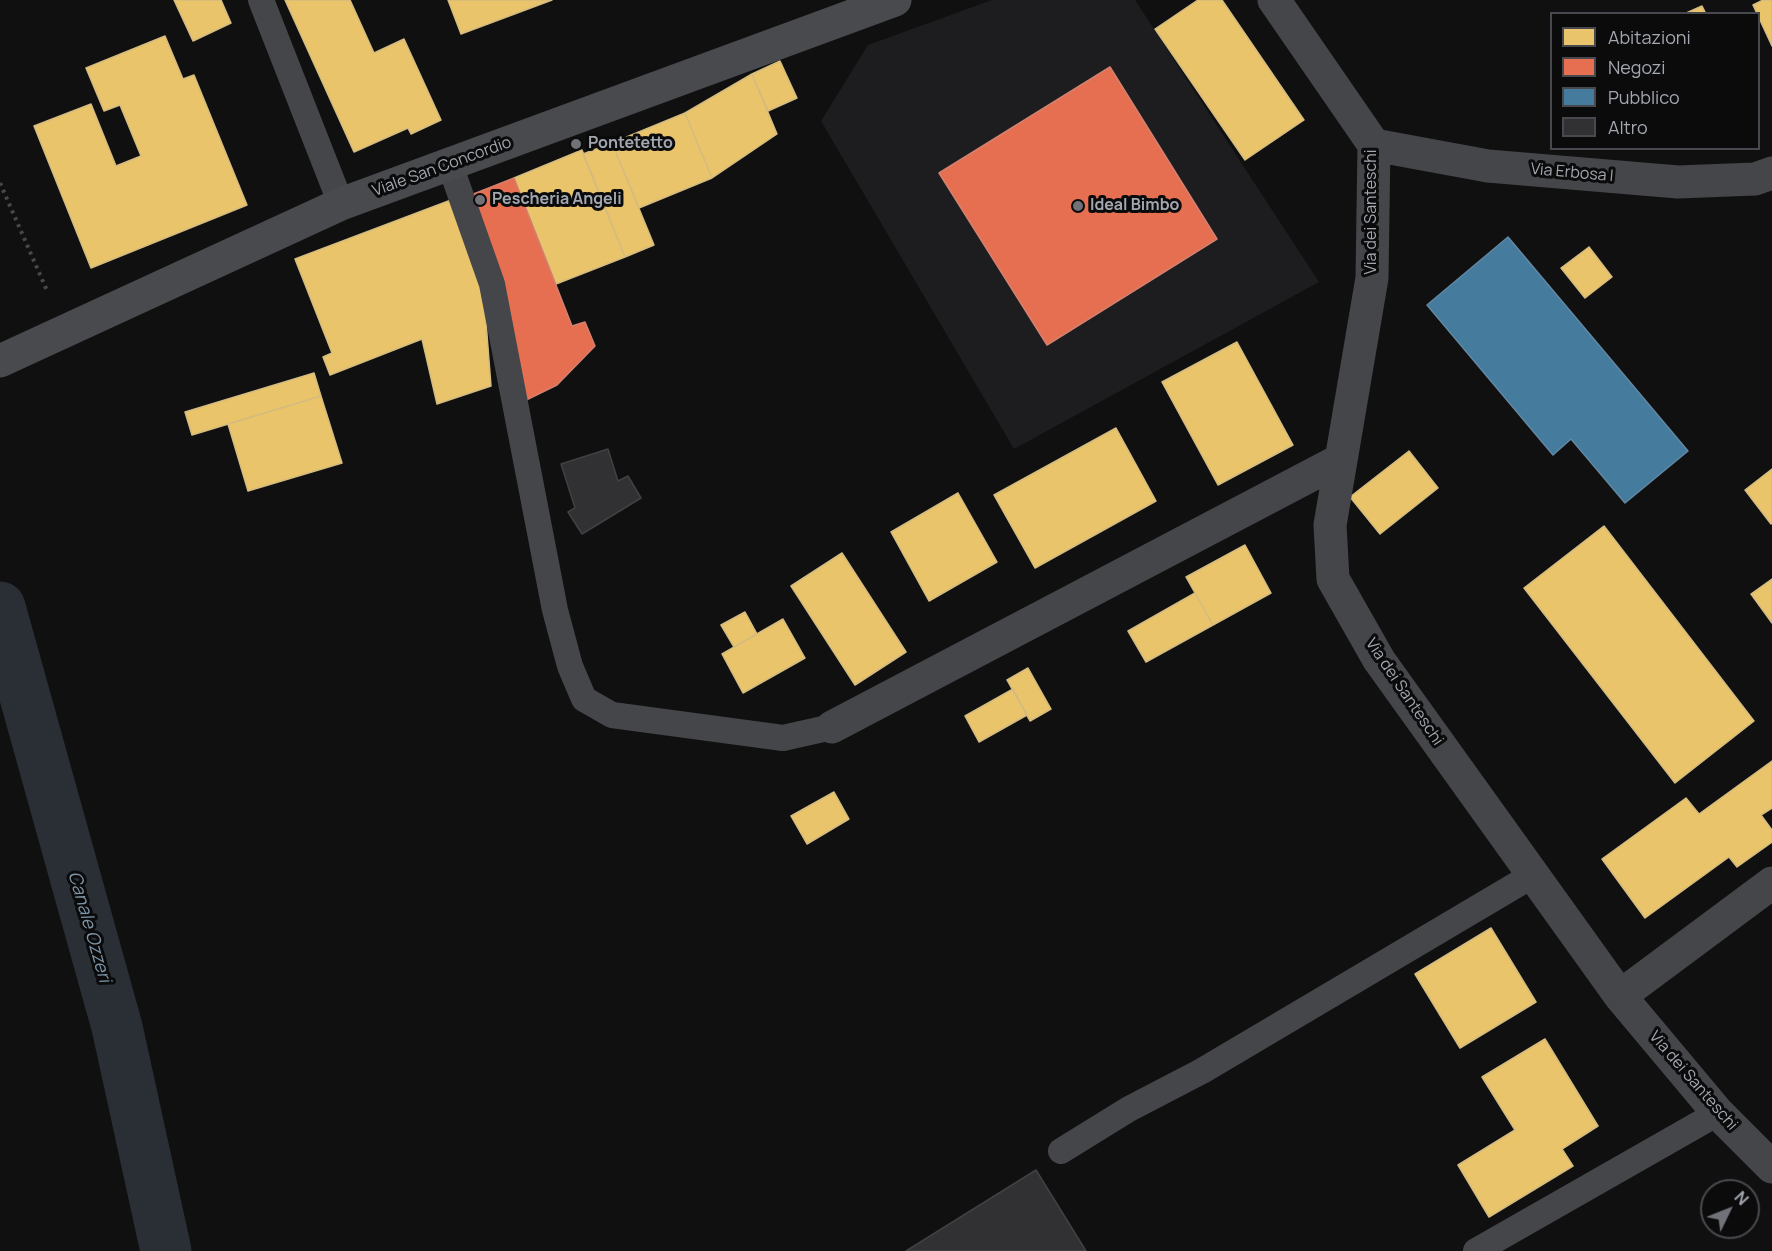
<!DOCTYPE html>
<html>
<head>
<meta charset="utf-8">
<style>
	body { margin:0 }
	#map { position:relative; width:1772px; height:1251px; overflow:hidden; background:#101011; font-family:Manrope,sans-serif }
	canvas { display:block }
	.legend { position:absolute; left:1550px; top:12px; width:210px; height:138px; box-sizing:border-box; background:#0b0b0c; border:2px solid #48494e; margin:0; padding:8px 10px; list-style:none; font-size:18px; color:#a3a7b0 }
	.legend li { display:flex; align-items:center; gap:12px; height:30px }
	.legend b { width:30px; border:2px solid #48494e }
	.north { position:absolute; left:1700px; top:1179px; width:60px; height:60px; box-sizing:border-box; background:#0b0b0c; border:2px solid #48494e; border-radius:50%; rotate:47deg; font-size:16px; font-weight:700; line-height:24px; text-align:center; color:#a3a7b0 }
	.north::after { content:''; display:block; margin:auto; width:21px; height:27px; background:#707278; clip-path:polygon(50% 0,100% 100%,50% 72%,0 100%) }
</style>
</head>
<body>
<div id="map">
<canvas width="1772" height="1251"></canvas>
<ul class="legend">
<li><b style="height:16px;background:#e9c46a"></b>Abitazioni</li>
<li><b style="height:16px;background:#e76f51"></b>Negozi</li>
<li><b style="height:16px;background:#457b9d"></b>Pubblico</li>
<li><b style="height:16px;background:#313133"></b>Altro</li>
</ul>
<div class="north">N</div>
</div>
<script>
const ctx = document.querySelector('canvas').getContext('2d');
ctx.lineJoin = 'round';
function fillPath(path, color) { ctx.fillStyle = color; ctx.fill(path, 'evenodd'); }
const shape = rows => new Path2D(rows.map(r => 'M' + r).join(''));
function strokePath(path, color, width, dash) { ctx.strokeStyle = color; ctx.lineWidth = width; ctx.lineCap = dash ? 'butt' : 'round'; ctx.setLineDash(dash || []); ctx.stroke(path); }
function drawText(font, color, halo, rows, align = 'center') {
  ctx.font = font + ' Manrope,sans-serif'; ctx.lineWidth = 6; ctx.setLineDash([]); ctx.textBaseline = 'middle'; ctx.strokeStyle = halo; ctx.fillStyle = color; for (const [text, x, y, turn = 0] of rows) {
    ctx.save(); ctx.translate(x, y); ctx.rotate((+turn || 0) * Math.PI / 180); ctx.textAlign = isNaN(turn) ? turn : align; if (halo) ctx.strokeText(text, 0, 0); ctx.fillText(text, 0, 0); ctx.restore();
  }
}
fillPath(shape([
	[992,0,1135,0,1319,282,1014,449,821,121,868,45]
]), '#1d1d1f');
const homes = shape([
	[174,0,221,0,231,23,193,41,174,0],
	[285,0,350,0,374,53,404,39,441,120,411,134,408,128,354,152,285,0],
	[448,0,552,0,461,34,448,0],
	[1198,0,1222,0,1304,120,1245,160,1155,29,1198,0],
	[1763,0,1772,0,1772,46,1753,5,1763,0],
	[1702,6,1706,14,1684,14,1702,6],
	[165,36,183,79,194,75,247,205,91,268,34,126,91,104,116,166,141,156,120,105,104,111,86,68,165,36],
	[780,61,797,98,768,111,752,74,780,61],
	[752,74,777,134,712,178,685,113,752,74],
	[685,113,712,178,639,208,612,143,685,113],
	[612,143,654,245,625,257,583,154,612,143],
	[582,150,625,257,556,284,514,178,582,150],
	[451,200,484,296,491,386,437,404,422,339,330,375,323,357,332,353,295,259,451,200],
	[1589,247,1612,277,1585,298,1561,268,1589,247],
	[1237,342,1293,445,1218,485,1162,382,1237,342],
	[314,373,321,396,192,435,185,412,314,373],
	[321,396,342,463,248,491,228,424,321,396],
	[1116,428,1156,501,1035,568,994,495,1116,428],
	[1409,451,1438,488,1380,534,1350,497,1409,451],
	[1772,469,1772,523,1771,524,1745,490,1772,469],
	[958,493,997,562,929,601,891,532,958,493],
	[1604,526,1754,721,1675,783,1524,588,1604,526],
	[1245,545,1271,593,1213,625,1186,577,1245,545],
	[842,553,906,652,855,685,791,586,842,553],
	[1772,579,1772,623,1751,594,1772,579],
	[1195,593,1213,625,1146,662,1128,631,1195,593],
	[745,612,757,634,734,647,721,625,745,612],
	[783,619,805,658,743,693,722,654,783,619],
	[1028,668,1051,709,1030,721,1007,680,1028,668],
	[1013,689,1027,715,979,742,965,716,1013,689],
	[1772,761,1772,808,1761,815,1772,830,1772,842,1737,867,1729,857,1645,918,1602,859,1686,798,1699,814,1772,761],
	[834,792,849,819,807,844,791,816,834,792],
	[1491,928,1536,1002,1460,1048,1415,974,1491,928],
	[1545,1039,1598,1126,1562,1149,1573,1166,1489,1217,1458,1165,1515,1130,1482,1077,1545,1039]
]);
fillPath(homes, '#e9c46a');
strokePath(homes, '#d4bb7f', 1.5);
const shops = shape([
	[1110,67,1217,239,1047,345,939,173,1110,67],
	[514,178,572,326,585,322,595,346,557,385,520,403,466,197,514,178]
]);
fillPath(shops, '#e76f51');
strokePath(shops, '#d3806e', 1.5);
const public = shape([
	[1508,237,1688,451,1625,503,1571,439,1553,455,1427,305,1508,237]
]);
fillPath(public, '#457b9d');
strokePath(public, '#6188a3', 1.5);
strokePath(shape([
	[0,607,117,1027,166,1251]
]), '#292f34', 51);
const building = shape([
	[608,449,618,481,628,476,641,498,582,534,568,512,575,508,561,464,608,449],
	[1036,1170,1086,1251,906,1251,1036,1170]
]);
fillPath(building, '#313133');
strokePath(building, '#404144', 1.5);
strokePath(shape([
	[0,183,48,293]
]), '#46484a', 4, [3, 4.5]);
strokePath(shape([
	[261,0,341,204],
	[450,165,492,284,555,610,570,666,584,699,612,715,783,738,832,727],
	[1061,1151,1129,1109,1202,1071,1533,875],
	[1476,1251,1718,1113]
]), '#454649', 26);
strokePath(shape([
	[1274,0,1374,145,1372,278,1330,525,1333,579,1379,660,1620,996,1718,1113,1772,1167],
	[1374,145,1488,166,1678,182,1755,179,1772,173],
	[832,727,1340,460],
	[1620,996,1772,883]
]), '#454649', 33);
strokePath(shape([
	[0,361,341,204,895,0]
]), '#494a4d', 33);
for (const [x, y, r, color] of [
	[576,144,6,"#707278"],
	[480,200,6,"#707278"],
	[1078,206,6,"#707278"]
]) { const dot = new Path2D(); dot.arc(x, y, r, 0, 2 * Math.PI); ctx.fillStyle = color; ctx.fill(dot); strokePath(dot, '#0b0b0c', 2); }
drawText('bold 16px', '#a3a7b0', '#0b0b0c', [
	["Pontetetto",588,144],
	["Pescheria Angeli",492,200],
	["Ideal Bimbo",1090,206]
], 'left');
drawText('16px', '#a3a7b0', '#0b0b0c', [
	["Viale San Concordio",442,167,-20],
	["Via Erbosa I",1572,173,5],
	["Via dei Santeschi",1372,212,-90],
	["Via dei Santeschi",1404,692,56],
	["Via dei Santeschi",1693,1081,49]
]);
drawText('italic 18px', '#7d95a7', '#0b0b0c', [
	["Canale Ozzeri",89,927,74]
]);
</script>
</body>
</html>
